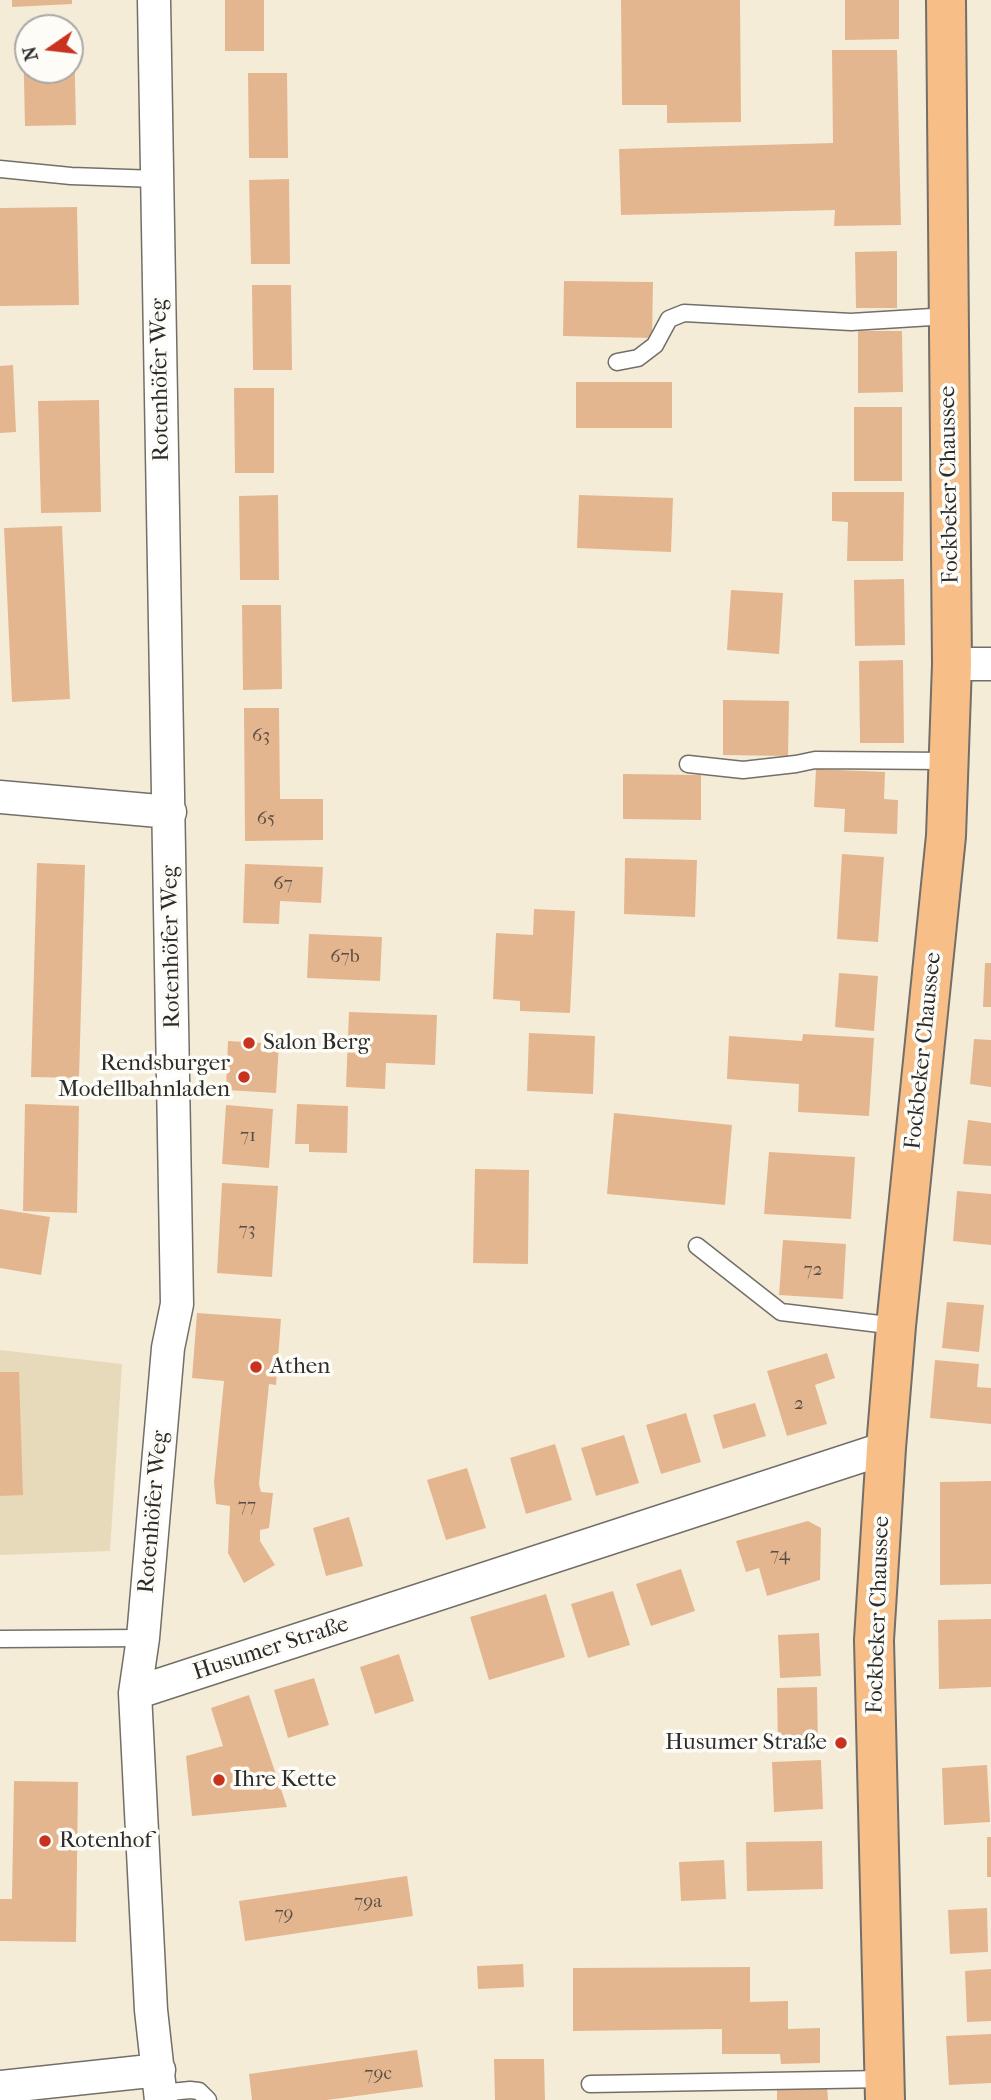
<!DOCTYPE html>
<html>
<head>
<meta charset="utf-8">
<style>
	body { margin:0 }
	#map { position:relative; width:991px; height:2100px; overflow:hidden; background:#f5ecd8; font-family:"IM FELL French Canon",serif }
	canvas { display:block }
	.north { position:absolute; left:14px; top:14px; width:70px; height:70px; box-sizing:border-box; background:#fdfcf7; border:2px solid #a9a8a5; border-radius:50%; rotate:256deg; font-size:19px; font-weight:700; line-height:28px; text-align:center; color:#2b2b2b }
	.north::after { content:''; display:block; margin:auto; width:24px; height:32px; background:#c8321e; clip-path:polygon(50% 0,100% 100%,50% 72%,0 100%) }
</style>
</head>
<body>
<div id="map">
<canvas width="991" height="2100"></canvas>
<div class="north">N</div>
</div>
<script>
const ctx = document.querySelector('canvas').getContext('2d');
ctx.lineJoin = 'round';
function fillPath(path, color) { ctx.fillStyle = color; ctx.fill(path, 'evenodd'); }
const shape = rows => new Path2D(rows.map(r => 'M' + r).join(''));
function strokePath(path, color, width, dash) { ctx.strokeStyle = color; ctx.lineWidth = width; ctx.lineCap = dash ? 'butt' : 'round'; ctx.setLineDash(dash || []); ctx.stroke(path); }
function drawText(font, color, halo, rows, align = 'center') {
  ctx.font = font + ' "IM FELL French Canon",serif'; ctx.lineWidth = 7; ctx.setLineDash([]); ctx.textBaseline = 'middle'; ctx.strokeStyle = halo; ctx.fillStyle = color; for (const [text, x, y, turn = 0] of rows) {
    ctx.save(); ctx.translate(x, y); ctx.rotate((+turn || 0) * Math.PI / 180); ctx.textAlign = isNaN(turn) ? turn : align; if (halo) ctx.strokeText(text, 0, 0); ctx.fillText(text, 0, 0); ctx.restore();
  }
}
fillPath(shape([
	[0,1350,122,1364,110,1551,0,1555]
]), '#e7daba');
fillPath(shape([
	[12,0,72,0,72,4,12,7],
	[225,0,264,0,264,51,225,51],
	[621,0,740,0,741,122,667,123,667,105,622,105],
	[845,0,899,0,899,39,845,40],
	[74,33,76,125,25,126,23,35,28,34,28,70,70,70,70,34],
	[832,50,897,50,901,225,834,226,835,210,621,215,619,149,833,143],
	[248,73,287,73,288,158,249,158],
	[289,179,290,264,251,264,249,180],
	[77,207,79,305,0,306,0,208],
	[897,251,897,308,856,308,855,252],
	[564,281,653,282,652,338,563,336],
	[252,285,291,285,292,370,253,370],
	[858,331,902,331,903,392,858,393],
	[13,365,16,432,0,433,0,366],
	[576,382,672,382,672,428,576,428],
	[234,388,274,388,274,473,235,473],
	[99,400,101,512,41,513,38,401],
	[854,407,902,407,902,481,854,481],
	[832,492,904,492,903,561,847,561,848,522,832,521],
	[278,495,279,580,240,580,239,496],
	[579,495,673,498,671,552,577,548],
	[62,526,70,699,12,702,4,528],
	[904,579,905,645,855,646,854,580],
	[731,590,783,593,779,654,727,650],
	[242,605,281,605,282,689,243,690],
	[903,660,904,743,860,743,859,661],
	[723,700,789,701,788,756,723,755],
	[244,708,279,708,280,799,323,799,323,840,245,841],
	[816,769,885,772,884,799,898,800,897,834,844,832,845,809,814,807],
	[623,774,701,775,701,820,623,819],
	[842,854,884,857,878,942,837,939],
	[625,858,697,860,695,917,624,914],
	[37,863,85,865,79,1078,31,1077],
	[245,864,323,867,321,903,280,901,279,924,243,923],
	[534,909,575,911,570,1013,520,1011,520,1001,493,999,496,933,533,935],
	[309,934,382,937,380,981,307,978],
	[985,963,991,963,991,1007,983,1007],
	[839,973,878,976,874,1031,835,1027],
	[349,1012,437,1015,435,1065,386,1063,385,1089,346,1087],
	[529,1033,595,1036,593,1094,527,1091],
	[803,1034,874,1038,869,1116,798,1112,799,1084,727,1079,729,1036,802,1041],
	[974,1039,991,1040,991,1087,970,1084],
	[228,1041,279,1044,276,1093,226,1090],
	[25,1104,79,1106,77,1213,23,1211],
	[297,1104,348,1106,347,1153,309,1152,309,1144,295,1144],
	[226,1105,273,1109,269,1168,222,1164],
	[614,1113,732,1125,725,1205,607,1194],
	[968,1120,991,1123,991,1166,963,1164],
	[769,1152,855,1157,851,1219,764,1214],
	[475,1169,529,1170,528,1264,473,1263],
	[222,1183,278,1186,272,1277,217,1273],
	[957,1191,991,1194,991,1245,953,1241],
	[0,1209,50,1217,41,1275,0,1268],
	[783,1240,846,1244,843,1299,779,1295],
	[947,1302,984,1305,979,1352,942,1348],
	[197,1313,281,1319,276,1385,269,1384,259,1484,261,1492,273,1493,269,1528,260,1530,260,1541,275,1565,244,1583,228,1553,230,1506,216,1504,214,1482,224,1381,192,1378],
	[827,1353,835,1378,815,1385,827,1424,787,1436,767,1371],
	[935,1360,979,1364,977,1387,991,1388,991,1424,930,1418],
	[0,1372,19,1372,23,1495,0,1496],
	[755,1403,766,1436,723,1449,713,1415],
	[686,1413,701,1462,661,1474,646,1425],
	[624,1435,639,1483,596,1496,581,1448],
	[555,1444,572,1500,526,1514,510,1458],
	[467,1468,486,1528,446,1540,427,1480],
	[991,1481,991,1584,940,1585,940,1482],
	[349,1517,363,1566,326,1576,313,1528],
	[808,1521,821,1528,820,1580,767,1596,759,1568,746,1572,736,1541],
	[681,1569,695,1611,651,1626,636,1584],
	[613,1591,630,1645,588,1658,571,1604],
	[546,1594,565,1657,489,1680,470,1617],
	[991,1619,991,1687,939,1689,938,1620],
	[819,1633,821,1676,780,1678,778,1635],
	[399,1654,414,1701,375,1714,360,1667],
	[314,1678,329,1725,288,1738,274,1690],
	[817,1687,818,1748,778,1749,777,1688],
	[249,1695,287,1807,192,1816,186,1756,223,1746,211,1708],
	[821,1760,823,1809,774,1812,772,1762],
	[987,1765,990,1822,944,1825,942,1768],
	[14,1781,78,1782,76,1942,0,1941,0,1899,12,1899],
	[987,1837,991,1837,991,1877,987,1877],
	[822,1841,823,1889,747,1891,746,1842],
	[724,1860,726,1899,681,1901,679,1862],
	[407,1876,413,1916,245,1941,239,1901],
	[987,1908,988,1952,950,1954,948,1910],
	[523,1964,524,1987,478,1989,477,1966],
	[750,1967,750,2002,788,2001,788,2029,820,2028,820,2063,781,2064,780,2054,722,2054,722,2029,573,2031,573,1968],
	[991,1969,991,2021,967,2022,965,1971],
	[991,2034,991,2083,949,2085,946,2036],
	[417,2050,423,2087,327,2100,252,2100,249,2074],
	[494,2059,544,2059,545,2100,495,2100],
	[827,2087,828,2100,777,2100,777,2090]
]), '#e4b690');
const lane = shape([
	[0,169,71,176,157,179],
	[617,362,638,358,655,345,669,319,684,313,851,322,948,316],
	[688,764,743,770,796,764,815,760,948,761],
	[697,1246,781,1312,896,1326],
	[0,1639,143,1638],
	[590,2084,885,2079],
	[161,2093,190,2090,199,2091,208,2100]
]);
const street = shape([
	[154,0,177,1304,168,1348,143,1638,135,1693,151,2010,161,2100],
	[952,664,991,664],
	[0,797,170,812],
	[135,1693,886,1448],
	[0,2087,159,2070]
]);
const primary = shape([
	[885,2100,874,1640,886,1448,896,1326,946,836,952,664,946,0]
]);
strokePath(lane, '#726f68', 19);
strokePath(street, '#726f68', 35);
strokePath(primary, '#726f68', 42);
strokePath(lane, '#fff', 16);
strokePath(street, '#fff', 32);
strokePath(primary, '#f7be87', 38);
for (const [x, y, r, color] of [
	[249,1043,7,"#c8321e"],
	[244,1077,7,"#c8321e"],
	[256,1367,7,"#c8321e"],
	[841,1743,7,"#c8321e"],
	[219,1780,7,"#c8321e"],
	[45,1841,7,"#c8321e"]
]) { const dot = new Path2D(); dot.arc(x, y, r, 0, 2 * Math.PI); ctx.fillStyle = color; ctx.fill(dot); strokePath(dot, '#fdfcf7', 2.5); }
drawText('19px', '#594e44', null, [
	["63",261,736],
	["65",266,819],
	["67",283,884],
	["67b",345,957],
	["71",248,1136],
	["73",247,1230],
	["72",813,1270],
	["2",799,1404],
	["77",247,1506],
	["74",780,1555],
	["79a",368,1902],
	["79",284,1914],
	["79c",378,2074]
]);
drawText('23px', '#2b2b2b', '#fdfcf7', [
	["Rotenhöfer Weg",161,380,-91],
	["Fockbeker Chaussee",950,485,-91],
	["Rotenhöfer Weg",172,947,-91],
	["Fockbeker Chaussee",924,1051,-84],
	["Rotenhöfer Weg",154,1512,-85],
	["Fockbeker Chaussee",879,1615,-88],
	["Husumer Straße",271,1649,-18]
]);
drawText('23px', '#2b2b2b', '#fdfcf7', [
	["Salon Berg",263,1043],
	["Rendsburger",230,1064,"right"],
	["Modellbahnladen",230,1090,"right"],
	["Athen",270,1367],
	["Husumer Straße",827,1743,"right"],
	["Ihre Kette",233,1780],
	["Rotenhof",59,1841]
], 'left');
</script>
</body>
</html>
